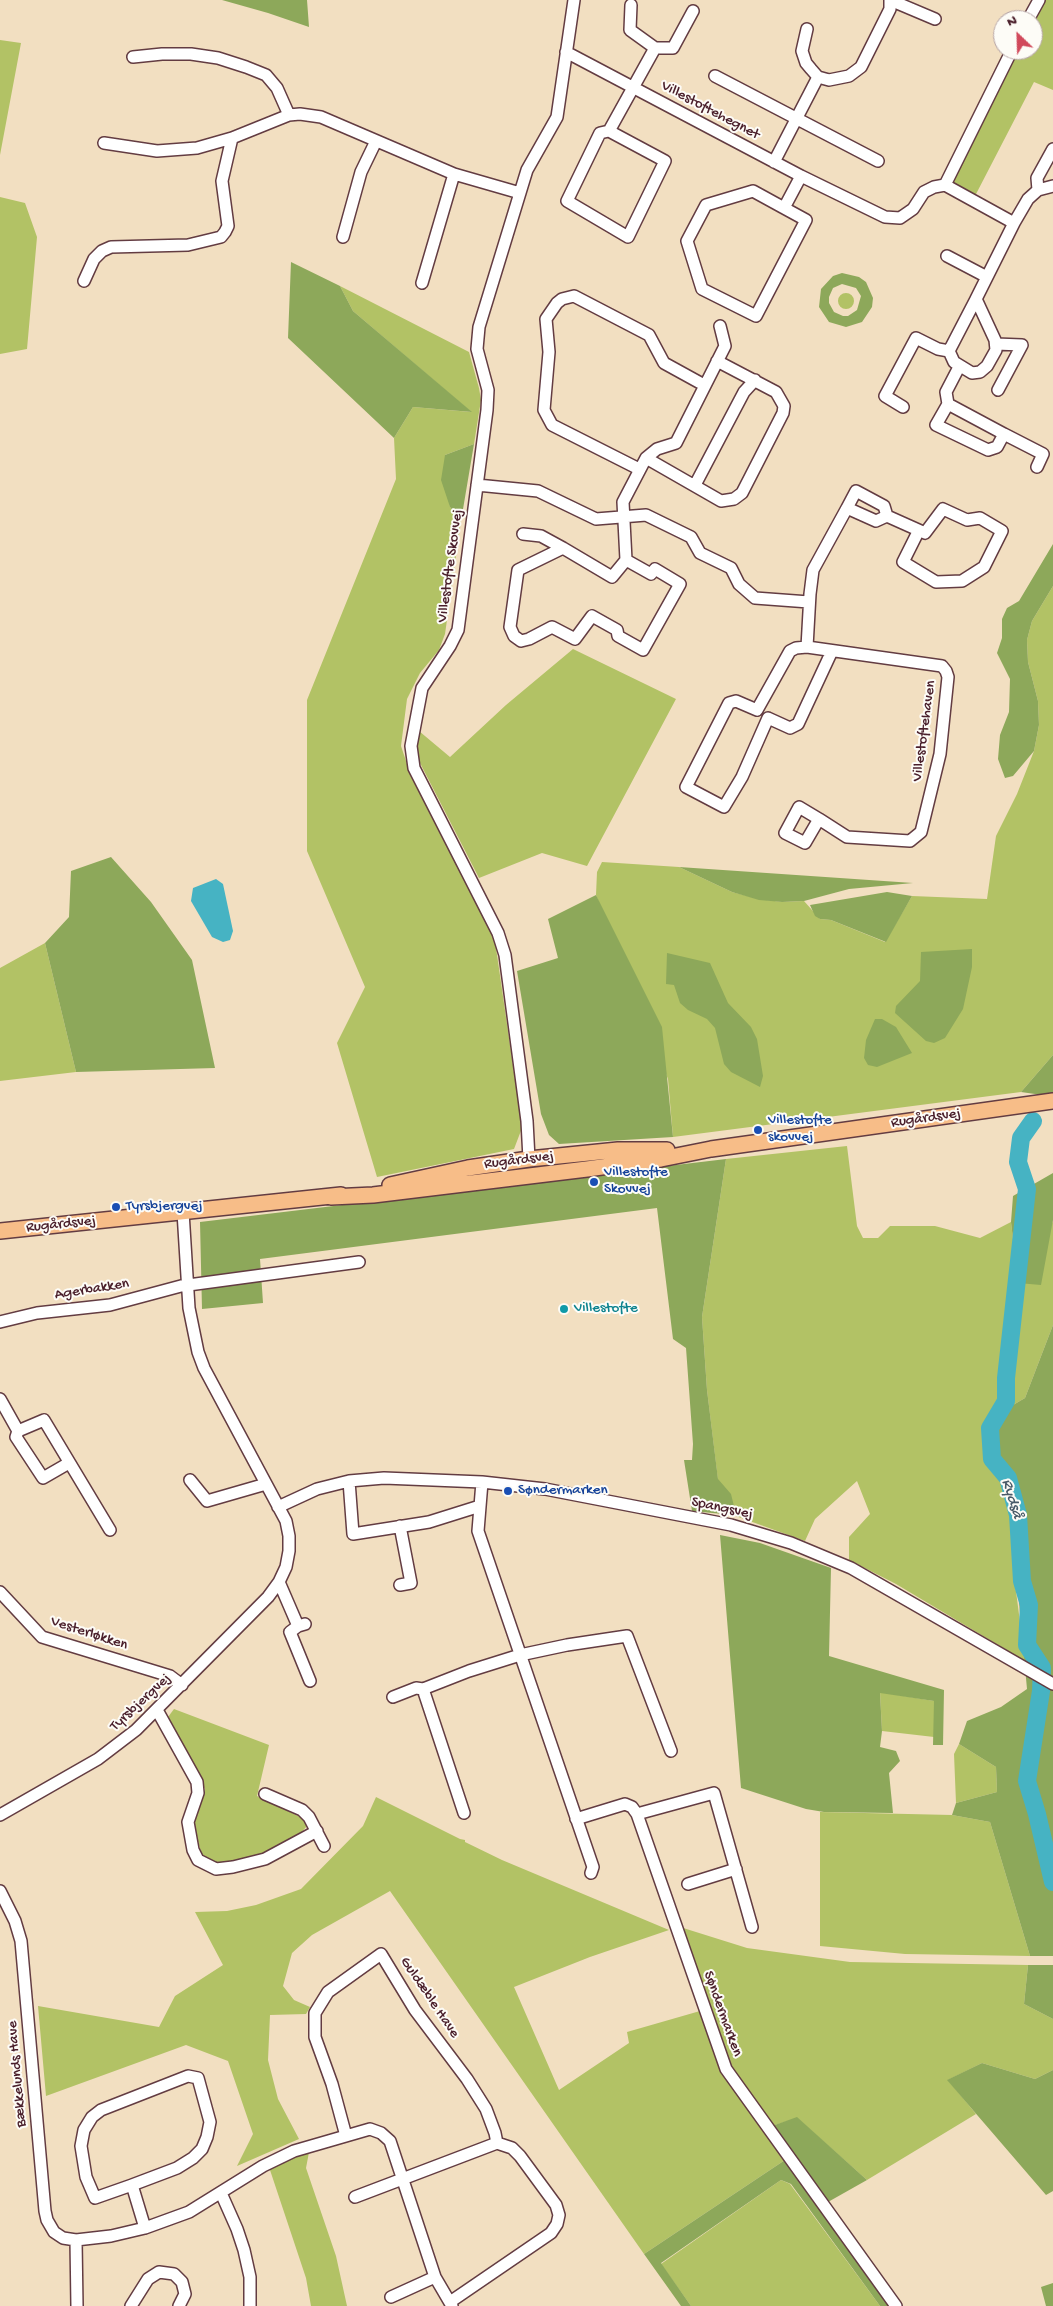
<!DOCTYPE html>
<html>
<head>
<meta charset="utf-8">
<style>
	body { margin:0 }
	#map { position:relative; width:1053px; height:2306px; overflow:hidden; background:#f2dfc1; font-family:"Gochi Hand",sans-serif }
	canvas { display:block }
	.north { position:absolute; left:993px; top:10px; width:50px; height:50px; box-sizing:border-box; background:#fdfcf7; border:1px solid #b5a4a5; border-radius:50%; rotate:336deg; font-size:14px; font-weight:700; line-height:20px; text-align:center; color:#4a1f2b }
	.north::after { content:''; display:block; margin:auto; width:18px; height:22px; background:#d1495b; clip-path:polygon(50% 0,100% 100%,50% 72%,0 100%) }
</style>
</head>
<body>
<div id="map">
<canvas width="1053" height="2306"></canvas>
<div class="north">N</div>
</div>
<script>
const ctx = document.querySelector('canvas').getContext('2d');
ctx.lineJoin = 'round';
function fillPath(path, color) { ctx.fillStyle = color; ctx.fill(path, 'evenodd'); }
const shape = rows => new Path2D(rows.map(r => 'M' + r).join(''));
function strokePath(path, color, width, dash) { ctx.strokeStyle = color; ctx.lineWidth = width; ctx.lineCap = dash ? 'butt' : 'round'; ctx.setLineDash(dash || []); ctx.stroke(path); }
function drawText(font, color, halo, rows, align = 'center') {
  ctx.font = font + ' "Gochi Hand",sans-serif'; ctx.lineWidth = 4; ctx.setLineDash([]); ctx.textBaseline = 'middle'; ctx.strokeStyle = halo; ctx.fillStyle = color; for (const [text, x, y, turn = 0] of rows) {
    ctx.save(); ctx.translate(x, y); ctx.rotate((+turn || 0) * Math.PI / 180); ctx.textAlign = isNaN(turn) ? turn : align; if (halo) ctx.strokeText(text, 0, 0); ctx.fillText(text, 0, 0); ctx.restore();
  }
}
fillPath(shape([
	[1043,0,1053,0,1053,90,1034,82,975,196,949,183,1017,50,1033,50,1033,20],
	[0,40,21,43,0,155],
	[0,197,25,203,37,237,27,349,0,354],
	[340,286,469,352,479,388,481,400,474,444,445,455,450,507,461,521,445,634,439,650,420,673,407,699,401,746,409,770,494,934,522,1128,514,1149,377,1177,337,1043,365,987,307,851,307,700,396,479,394,438,413,407,471,412,353,311],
	'838 301a8 8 0 1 1 16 0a8 8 0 1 1-16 0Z',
	[1053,586,1053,1055,1021,1092,673,1137,668,1079,596,895,597,872,602,862,679,867,732,892,759,899,782,902,804,901,820,919,831,920,885,942,912,896,987,899,996,836,1017,794,1034,751,1039,725,1038,701,1028,662,1027,640,1032,621],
	[573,649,676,699,587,866,542,853,479,878,420,763,415,745,419,731,450,757,506,705],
	[45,943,76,1072,0,1081,0,968],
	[847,1146,857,1226,863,1238,878,1238,890,1226,935,1226,980,1238,1011,1222,1018,1283,1051,1227,1053,1220,1053,1325,1025,1398,984,1422,1009,1493,1013,1568,1025,1661,896,1584,849,1560,849,1537,870,1514,857,1481,815,1519,805,1541,733,1515,734,1506,718,1480,707,1390,702,1317,726,1159],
	[880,1692,934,1701,934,1737,882,1731],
	[174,1709,269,1745,257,1796,302,1818,307,1826,299,1835,265,1854,226,1865,203,1859,195,1831,195,1818,205,1789,168,1717],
	[959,1744,996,1767,997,1792,956,1803,954,1754],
	[376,1797,460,1839,465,1840,465,1842,502,1860,669,1930,590,1957,514,1987,559,2090,629,2043,627,2032,700,2011,723,2071,785,2160,644,2254,390,1891,312,1935,292,1953,283,1986,294,2000,310,2007,306,2014,270,2015,268,2060,278,2099,299,2139,237,2166,253,2134,228,2061,186,2045,46,2096,38,2006,159,2027,175,1996,223,1965,195,1912,227,1911,256,1905,301,1889,363,1826],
	[820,1812,952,1815,990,1822,1030,1956,905,1954,820,1946],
	[680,1927,747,1948,850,1962,1028,1965,1024,2004,1053,2019,1053,2070,1035,2079,982,2063,948,2080,976,2114,867,2180,797,2118,772,2126,727,2065],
	[310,2147,306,2168,336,2256,347,2306,311,2306,306,2278,268,2164],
	[781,2180,790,2184,880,2306,691,2306,661,2264]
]), '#b2c265');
fillPath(shape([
	[222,0,307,0,309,27,268,13],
	[291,262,340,286,353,311,472,412,413,407,394,438,288,338],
	[842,273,859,277,866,282,873,298,872,307,862,322,846,327,829,322,819,307,821,289,833,276],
	[842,284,856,288,861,296,857,310,848,316,843,316,834,312,829,303,829,297,833,288],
	[474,444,461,521,450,507,441,480,445,455],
	[1053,544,1053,586,1032,621,1027,640,1028,662,1038,701,1039,725,1034,751,1013,776,1005,778,998,759,1000,735,1009,712,1010,679,997,653,1002,638,1002,619,1007,608,1019,601],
	[111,857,151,902,192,960,215,1068,76,1072,45,943,69,917,71,871],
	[679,867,913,883,849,889,804,901,782,902,759,900,732,892],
	[887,892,912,896,886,942,831,920,820,919,815,916,810,905],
	[596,895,662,1027,673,1137,559,1144,549,1135,541,1114,517,971,558,958,548,919],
	[972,949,972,967,963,1009,945,1038,934,1043,926,1041,895,1013,896,1006,920,981,921,952],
	[667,953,710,963,728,1003,751,1027,757,1039,763,1076,760,1087,731,1072,724,1064,715,1028,707,1019,688,1010,680,1003,674,985,666,984],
	[875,1019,882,1019,896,1027,912,1053,877,1067,868,1065,864,1058,866,1040],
	[1053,1055,1053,1093,1042,1095,1021,1092],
	[726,1159,702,1317,707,1390,718,1479,731,1494,734,1506,733,1515,692,1511,684,1460,692,1460,693,1444,686,1348,673,1339,657,1208,260,1259,263,1303,202,1309,200,1222],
	[1053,1173,1053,1220,1041,1285,1018,1283,1011,1222,1013,1196],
	[1053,1325,1053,1956,1030,1956,990,1822,952,1815,956,1803,997,1792,996,1767,959,1744,967,1721,1001,1707,1027,1689,1009,1493,984,1422,1025,1398],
	[720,1535,760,1543,831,1568,829,1656,944,1690,943,1745,933,1745,934,1701,880,1693,882,1731,880,1747,896,1751,900,1761,889,1773,893,1813,824,1812,806,1809,741,1788],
	[1028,1965,1053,1965,1053,2019,1024,2004],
	[982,2063,1035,2079,1053,2070,1053,2191,1046,2195,947,2080],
	[797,2117,867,2180,828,2202,772,2126],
	[785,2160,889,2306,880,2306,791,2184,781,2180,661,2263,691,2306,681,2306,644,2254],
	[1053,2283,1053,2306,1046,2306,1041,2287]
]), '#8da85a');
fillPath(shape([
	[216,879,223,884,233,931,230,940,223,942,212,937,191,901,193,888]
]), '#46b3c3');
strokePath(shape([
	[1033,1121,1021,1138,1018,1162,1027,1189,1006,1378,1006,1401,990,1428,992,1459,1008,1478,1018,1515,1022,1581,1029,1605,1027,1645,1042,1668,1041,1691,1027,1781,1037,1814,1053,1882]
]), '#46b3c3', 18);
const minor = shape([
	[890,0,935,19],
	[1028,20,1039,0],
	[807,29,802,51,806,63,811,69,818,77,829,80,849,76,861,67,890,9,890,0],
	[655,48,673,48,693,11],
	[566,52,801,176,885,217,900,218,913,209,924,192,934,187,945,185,1014,223],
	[133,57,162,54,191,54,218,58,246,67,266,75,277,88,289,115],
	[715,76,878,161],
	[609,131,665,161,628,237,567,201,600,133,609,131,655,48,630,30,631,5],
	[104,143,157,151,197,148,232,138,289,115,300,114,321,117,454,174,520,193],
	[774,162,818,77],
	[945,185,1012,50],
	[1038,190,1037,178,1053,149],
	[784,208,806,220,756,316,702,289,687,241,706,205,753,191,784,208,801,176],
	[343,237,361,172,376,141],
	[947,256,987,277],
	[84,281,94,259,102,251,111,247,188,245,221,237,225,232,228,226,222,181,232,138],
	[422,283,454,174],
	[976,299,949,351,954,362,972,373,980,372,987,366,996,350,995,340,976,299,1014,223,1028,199,1038,190,1053,186],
	[996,344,1022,345,998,390],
	[948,404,1004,434,997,447,988,450,936,425,948,404,946,392,959,367],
	[903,407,885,396,916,338,938,349,949,351],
	[1004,434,1043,454,1037,467],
	[646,458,721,501,734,499,742,493,783,413,784,406,776,392,717,361],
	[639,469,552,425,544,410,549,352,546,319,557,303,562,299,574,296,649,335,664,363,704,385],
	[477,485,538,491,596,519,646,515,691,537,700,553,731,568,739,584,755,598,809,602],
	[695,485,744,392,755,380],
	[847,508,856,491,884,506,887,516],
	[523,534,541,536,563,548],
	[626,560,612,577,563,548,518,570,510,627,514,636,521,641,529,639,552,627,575,639,592,616,617,630,618,636,643,650,680,584,655,569,651,574,626,560,623,502,646,458,657,449,676,443,725,346,720,326],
	[807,647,796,648,790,651,757,710,736,701,729,703,686,787,724,807,742,777,768,718,790,728,798,724,832,651],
	[819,819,799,807,785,833,805,843,819,819,847,837,910,841,921,832,940,754,948,677,946,671,942,666,807,647,810,594,813,570,847,508,876,521,887,516,925,533,943,509,967,520,980,518,1002,531,984,567,962,581,936,582,903,562,918,532],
	[529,1159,527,1121,505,955,498,933,414,768,411,746,422,688,450,646,458,630,487,410,488,390,477,349,479,327,527,170,557,117,574,0],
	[0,1322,37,1313,110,1305,181,1286,359,1262],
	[0,1399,18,1431,16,1437,43,1478,69,1463],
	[18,1431,44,1420,110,1530],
	[190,1480,207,1501,266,1484],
	[349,1481,353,1534,429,1522,480,1506],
	[482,1482,478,1531,593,1867,591,1873],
	[278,1507,317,1489,349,1481,384,1478,482,1482,545,1489,731,1525,791,1543,851,1568,1053,1684],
	[279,1582,298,1626,305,1624],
	[400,1585,411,1583,400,1526],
	[0,1592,42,1637,170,1676,182,1685],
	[298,1626,290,1632,310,1681],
	[393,1697,416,1688,423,1689],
	[157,1710,197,1782,198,1793,188,1822,193,1850,198,1860,216,1869,233,1867,265,1859,317,1831],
	[265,1794,302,1810,309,1817,324,1846],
	[464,1813,423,1689,469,1671,520,1655,567,1645,627,1636,671,1751],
	[637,1814,714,1793,752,1927],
	[0,1815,98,1759,136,1730,268,1597,279,1582,286,1567,289,1551,289,1536,286,1521,204,1368,198,1352,189,1308,183,1212],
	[576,1819,625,1804,632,1807,637,1814,726,2069,896,2306],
	[688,1884,736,1869],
	[0,1891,15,1921,21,1941,45,2211,47,2220,54,2232,63,2238,76,2240,111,2236,145,2228,189,2212,263,2166,294,2151,370,2129,381,2133,390,2141,435,2277,452,2306],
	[346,2136,332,2084,315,2037,315,2013,328,1992,381,1954,415,2010,467,2079,486,2109,495,2133,497,2143],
	[132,2185,95,2198,86,2177,81,2146,84,2130,92,2117,101,2110,188,2076,198,2078,210,2122,207,2137,202,2149,193,2158,177,2168,132,2185,145,2228],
	[221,2193,237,2229,244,2250,250,2277,250,2306],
	[355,2197,497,2143,512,2148,520,2156,556,2205,559,2215,557,2224,551,2233,450,2302],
	[76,2240,77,2306],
	[391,2297,435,2277],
	[131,2306,148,2279,159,2272,174,2274,182,2282,185,2294,179,2306]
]);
const major = shape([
	[390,1185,468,1168,529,1159,618,1150,667,1150],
	[331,1197,373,1195,587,1169,661,1159,711,1149,1053,1101],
	[0,1231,341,1195]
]);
strokePath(minor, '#633c42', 14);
strokePath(major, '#633c42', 18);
strokePath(minor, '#fff', 11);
strokePath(major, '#f7bd88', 15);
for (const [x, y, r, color] of [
	[758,1130,5,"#1a4fb4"],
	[594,1182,5,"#1a4fb4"],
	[116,1207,5,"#1a4fb4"],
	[564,1309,5,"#0f9aa8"],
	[508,1491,5,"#1a4fb4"]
]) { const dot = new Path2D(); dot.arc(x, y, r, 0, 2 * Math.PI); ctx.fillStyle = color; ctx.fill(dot); strokePath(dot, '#fdfcf7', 2); }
drawText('15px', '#4a1f2b', '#fdfcf7', [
	["Villestoftehegnet",710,111,28],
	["Villestofte Skovvej",451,566,-82],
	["Villestoftehaven",925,731,-82],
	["Rugårdsvej",926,1119,-8],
	["Rugårdsvej",519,1161,-7],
	["Rugårdsvej",61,1225,-6],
	["Agerbakken",92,1290,-9],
	["Spangsvej",722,1509,12],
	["Vesterløkken",89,1634,18],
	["Tyrsbjergvej",141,1703,-43],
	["Guldæble Have",429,1998,56],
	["Søndermarken",722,2014,70],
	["Bækkelunds Have",18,2074,-95]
]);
drawText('15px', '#164399', '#fdfcf7', [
	["Villestofte",768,1121],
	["skovvej",768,1138],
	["Villestofte",604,1173],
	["Skovvej",604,1190],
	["Tyrsbjergvej",126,1207],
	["Søndermarken",518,1491]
], 'left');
drawText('15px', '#0d838f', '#fdfcf7', [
	["Villestofte",574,1309]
], 'left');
drawText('italic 16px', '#485a68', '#fdfcf7', [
	["Rydså",1011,1499,73]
]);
</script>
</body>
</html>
